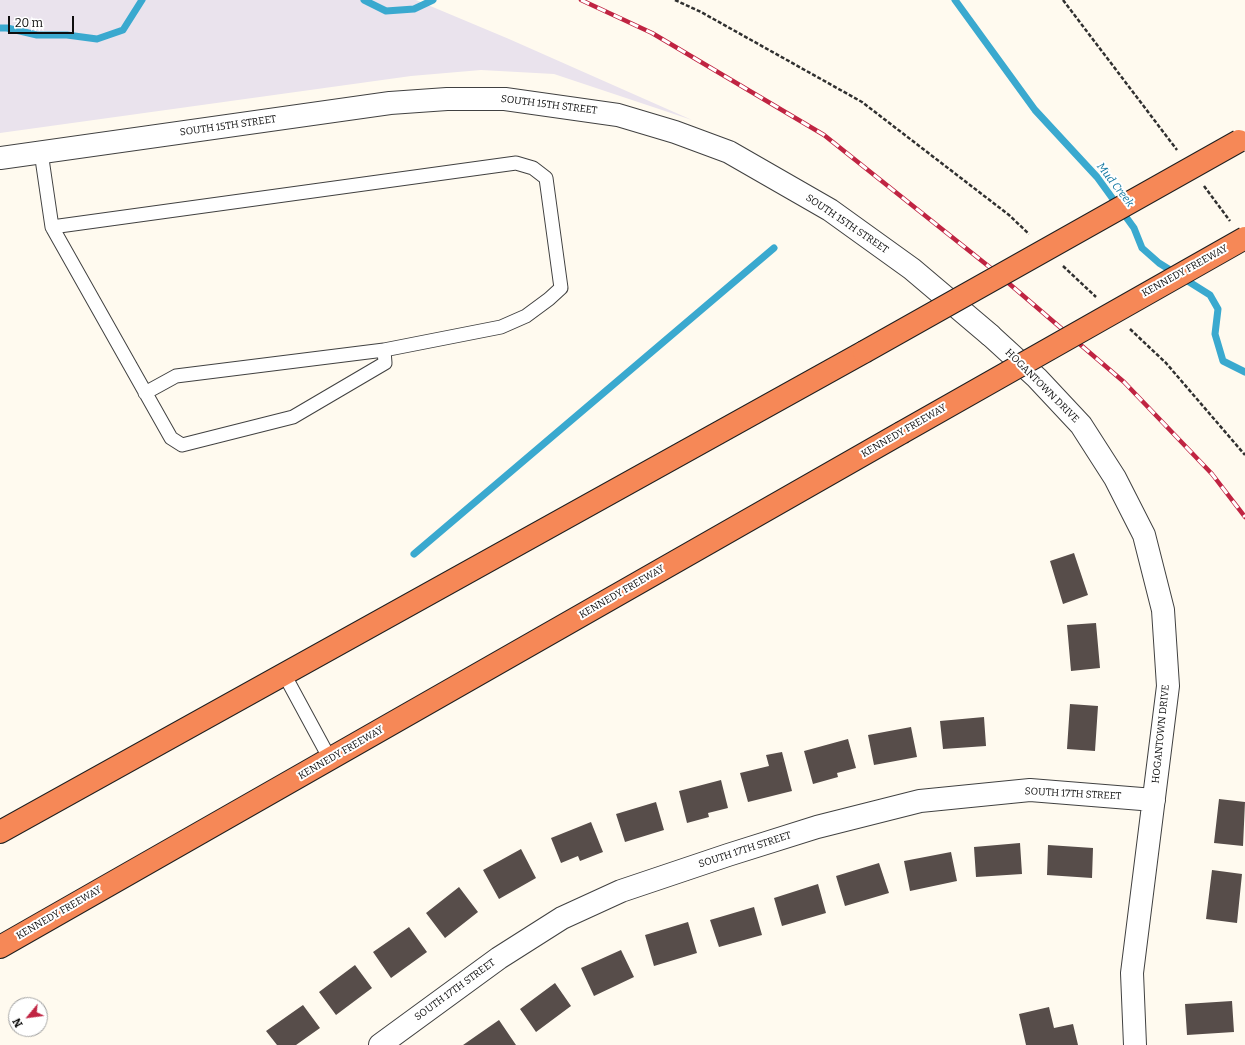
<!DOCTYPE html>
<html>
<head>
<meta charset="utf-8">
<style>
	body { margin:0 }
	#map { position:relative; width:1245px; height:1045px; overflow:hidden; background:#fffaef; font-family:Bitter,serif }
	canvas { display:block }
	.north { position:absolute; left:8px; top:997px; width:40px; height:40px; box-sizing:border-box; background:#fff; border:1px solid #9f9f9f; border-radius:50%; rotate:241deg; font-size:11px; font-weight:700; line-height:16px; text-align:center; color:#0e0e0e }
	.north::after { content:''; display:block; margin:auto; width:14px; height:18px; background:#c02442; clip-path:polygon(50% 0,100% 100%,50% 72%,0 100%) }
	.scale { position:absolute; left:8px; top:16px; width:66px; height:18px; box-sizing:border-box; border:2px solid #0e0e0e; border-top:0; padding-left:5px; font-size:12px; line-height:14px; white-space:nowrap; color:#0e0e0e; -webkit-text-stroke:3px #fff; paint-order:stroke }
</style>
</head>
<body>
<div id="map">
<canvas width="1245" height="1045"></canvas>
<div class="north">N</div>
<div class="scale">20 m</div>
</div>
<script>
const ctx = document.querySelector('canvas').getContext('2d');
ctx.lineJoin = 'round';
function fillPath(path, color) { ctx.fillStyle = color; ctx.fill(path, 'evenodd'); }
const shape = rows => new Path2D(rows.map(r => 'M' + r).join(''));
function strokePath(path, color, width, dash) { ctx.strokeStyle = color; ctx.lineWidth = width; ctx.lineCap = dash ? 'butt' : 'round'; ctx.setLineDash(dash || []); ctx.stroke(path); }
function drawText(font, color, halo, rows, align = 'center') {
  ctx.font = font + ' Bitter,serif'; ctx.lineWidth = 4; ctx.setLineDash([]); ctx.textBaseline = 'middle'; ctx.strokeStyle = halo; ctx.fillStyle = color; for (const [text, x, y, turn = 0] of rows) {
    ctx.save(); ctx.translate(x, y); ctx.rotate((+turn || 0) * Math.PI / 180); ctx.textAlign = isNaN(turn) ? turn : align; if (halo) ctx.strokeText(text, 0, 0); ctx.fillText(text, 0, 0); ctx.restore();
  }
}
fillPath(shape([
	[0,0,416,0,509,39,692,120,554,74,481,70,411,76,0,133]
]), '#eae3ed');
strokePath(shape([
	[364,0,386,11,414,9,433,0],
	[955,0,1035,110,1097,177,1134,228,1142,248,1159,263,1210,295,1218,309,1215,334,1223,361,1245,372],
	[0,28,7,28,37,35,67,35,97,39,123,30,142,0],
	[414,554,774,248]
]), '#3aa9cf', 7);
fillPath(shape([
	[1074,553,1088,595,1063,604,1050,561],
	[1096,623,1100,668,1071,671,1067,625],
	[1070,704,1098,706,1095,751,1067,749],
	[984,717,986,746,943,749,940,721],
	[911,727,917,757,874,765,868,735],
	[848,739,856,768,837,773,838,777,813,784,804,751],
	[782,752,792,791,748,802,740,773,769,766,766,755],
	[721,780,728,808,708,813,709,817,687,823,679,791],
	[1219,799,1245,802,1243,846,1214,843],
	[656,802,664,830,625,842,616,814],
	[591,822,603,852,580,861,578,856,561,863,551,838],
	[1020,843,1022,874,976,877,974,847],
	[1048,845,1093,848,1092,878,1047,875],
	[521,849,536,878,499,899,483,870],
	[951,852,957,881,910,891,904,861],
	[879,863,889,893,845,906,836,876],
	[1212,870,1242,874,1237,923,1206,919],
	[818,884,826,913,782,926,774,898],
	[459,887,478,912,445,938,426,913],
	[754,907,762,935,719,947,710,920],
	[688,922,697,953,654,966,645,935],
	[409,927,427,952,391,978,373,952],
	[621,950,634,977,594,996,581,968],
	[355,965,372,988,336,1015,319,992],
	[555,983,571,1006,536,1032,520,1009],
	[1232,1001,1234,1032,1187,1035,1185,1004],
	[303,1005,320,1028,296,1045,277,1045,266,1031],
	[1049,1007,1054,1028,1073,1024,1078,1045,1026,1045,1019,1014],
	[499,1020,516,1045,463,1045]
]), '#574d4a');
const service = shape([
	[41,152,52,227,171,438,182,445,293,417,385,363,384,350,501,327,526,316,549,299,561,288,546,178,533,168,516,163,52,227],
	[145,393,176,376,384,350],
	[284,674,330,759]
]);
const minor = shape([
	[990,335,1037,378,1081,425,1115,478,1144,535,1163,610,1168,686,1132,973,1135,1045],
	[380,1045,499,958,562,918,621,891,728,855,817,827,920,801,1030,790,1154,800]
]);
const tertiary = shape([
	[0,158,390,103,447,99,505,99,618,115,675,132,729,152,830,210,912,269,990,335]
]);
const motorway = shape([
	[0,832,864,352],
	[0,947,901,433]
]);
strokePath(service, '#414141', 15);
strokePath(minor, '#414141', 24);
strokePath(tertiary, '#414141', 24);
strokePath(motorway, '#1f1f1f', 24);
strokePath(shape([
	[675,0,701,12,862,102,1009,215,1029,234],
	[1063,0,1177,150],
	[1204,186,1230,221],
	[1063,266,1096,297],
	[1130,329,1166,363,1245,455]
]), '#303030', 2.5, [4, 2]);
strokePath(service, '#fff', 13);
strokePath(minor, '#fff', 22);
strokePath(tertiary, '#fff', 22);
strokePath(motorway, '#f68857', 22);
const rail = shape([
	[581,0,652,33,824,135,992,269,1124,382,1212,474,1245,517]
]);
strokePath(rail, '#c02442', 4.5);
strokePath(rail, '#fff', 3, [9]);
const motorwayBridge = shape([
	[864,352,1239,141],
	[901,433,1245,238]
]);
strokePath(motorwayBridge, '#1f1f1f', 24, []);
strokePath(motorwayBridge, '#f68857', 22);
drawText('10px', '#0e0e0e', '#fff', [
	["SOUTH 15TH STREET",549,105,7],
	["SOUTH 15TH STREET",228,126,-8],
	["SOUTH 15TH STREET",847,224,34],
	["KENNEDY FREEWAY",1185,271,-29],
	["HOGANTOWN DRIVE",1042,386,45],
	["KENNEDY FREEWAY",904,431,-30],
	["KENNEDY FREEWAY",622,592,-30],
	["HOGANTOWN DRIVE",1161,734,-84],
	["KENNEDY FREEWAY",341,753,-30],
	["SOUTH 17TH STREET",1073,794,3],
	["SOUTH 17TH STREET",745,850,-18],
	["KENNEDY FREEWAY",59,913,-30],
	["SOUTH 17TH STREET",455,990,-36]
]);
drawText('italic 11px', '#1579a2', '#fff', [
	["Mud Creek",1115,185,52]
]);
</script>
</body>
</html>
